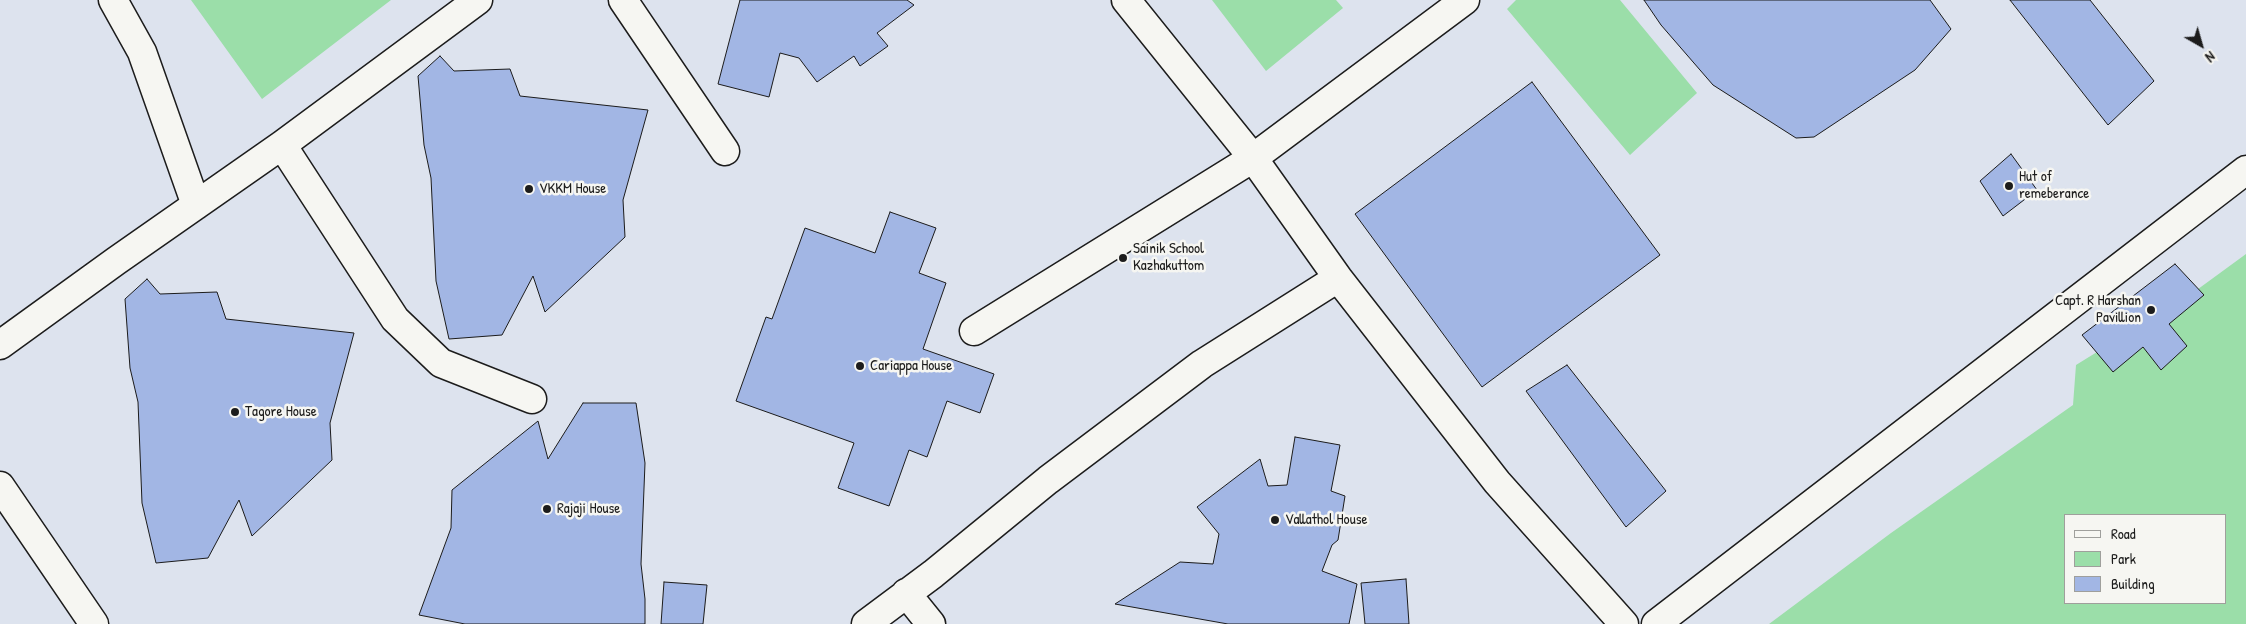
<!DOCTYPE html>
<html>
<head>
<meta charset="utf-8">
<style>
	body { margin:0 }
	#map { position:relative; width:2246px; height:624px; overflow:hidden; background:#f6f6f2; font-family:"Patrick Hand",sans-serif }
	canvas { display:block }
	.legend { position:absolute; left:2064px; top:514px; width:162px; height:90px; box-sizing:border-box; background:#f6f6f2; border:1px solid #9f9f9c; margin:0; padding:6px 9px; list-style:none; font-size:15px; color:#1c1c1c }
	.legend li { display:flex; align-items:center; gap:10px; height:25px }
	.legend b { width:25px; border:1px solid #9f9f9c }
	.north { position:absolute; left:2176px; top:20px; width:50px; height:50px; -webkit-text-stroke:4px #f6f6f2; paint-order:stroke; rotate:142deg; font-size:14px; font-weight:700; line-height:20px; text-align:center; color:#1c1c1c }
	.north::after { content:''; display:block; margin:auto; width:18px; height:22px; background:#1c1c1c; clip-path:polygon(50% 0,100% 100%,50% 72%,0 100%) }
</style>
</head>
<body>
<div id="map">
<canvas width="2246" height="624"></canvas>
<ul class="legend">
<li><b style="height:6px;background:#f6f6f2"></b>Road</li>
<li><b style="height:14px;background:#9bdea9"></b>Park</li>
<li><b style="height:14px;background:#a2b6e4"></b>Building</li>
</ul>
<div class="north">N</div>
</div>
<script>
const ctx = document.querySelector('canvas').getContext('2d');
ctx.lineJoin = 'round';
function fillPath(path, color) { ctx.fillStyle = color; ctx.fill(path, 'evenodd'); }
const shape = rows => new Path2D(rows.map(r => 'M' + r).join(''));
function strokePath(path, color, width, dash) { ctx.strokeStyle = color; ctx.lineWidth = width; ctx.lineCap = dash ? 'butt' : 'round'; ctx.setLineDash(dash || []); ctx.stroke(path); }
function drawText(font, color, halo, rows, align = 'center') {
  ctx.font = font + ' "Patrick Hand",sans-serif'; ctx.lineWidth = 5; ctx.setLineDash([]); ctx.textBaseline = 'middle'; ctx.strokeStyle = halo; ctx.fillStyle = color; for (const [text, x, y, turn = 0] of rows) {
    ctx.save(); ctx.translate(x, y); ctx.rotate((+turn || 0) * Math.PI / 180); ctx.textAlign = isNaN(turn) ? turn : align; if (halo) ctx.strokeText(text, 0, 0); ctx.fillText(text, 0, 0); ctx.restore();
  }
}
fillPath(shape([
	[0,0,2246,0,2246,624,0,624],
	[2065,515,2225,515,2225,603,2065,603]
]), '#dde3ee');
fillPath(shape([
	[191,0,391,0,262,99],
	[1212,0,1336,0,1343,8,1266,71],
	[1516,0,1620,0,1697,93,1630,155,1507,9],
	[2246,254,2246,624,1769,624,1891,533,2073,405,2076,365,2194,292],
	[2065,515,2225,515,2225,603,2065,603]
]), '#9bdea9');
const building = shape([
	[740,0,907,0,914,5,877,33,888,46,860,66,854,56,817,82,799,58,780,53,769,97,718,84,740,0],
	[1644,0,1930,0,1951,29,1915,70,1814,137,1796,138,1713,85,1661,25,1644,0],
	[2010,0,2090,0,2154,81,2108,125,2010,0],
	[440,56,454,71,510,69,520,96,648,110,623,200,625,237,545,312,533,276,502,335,449,339,436,281,431,178,424,145,418,76,440,56],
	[1532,82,1660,255,1482,387,1355,214,1532,82],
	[2011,154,2037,190,2003,216,1980,181,2011,154],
	[890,212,936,228,919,273,946,283,923,349,994,374,980,413,947,401,927,457,909,450,889,506,838,488,854,443,736,401,766,317,772,319,805,228,875,253,890,212],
	[2175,264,2204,295,2169,324,2187,346,2161,370,2143,347,2113,372,2082,335,2175,264],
	[147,279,160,294,217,292,226,319,354,333,330,423,332,460,252,536,239,500,208,558,156,563,142,503,138,402,130,368,125,299,147,279],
	[1567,365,1666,491,1626,527,1526,391,1567,365],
	[583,403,636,403,645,463,641,564,645,599,645,624,465,624,419,615,451,528,452,490,538,421,548,459,583,403],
	[1295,437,1340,445,1331,491,1345,496,1338,540,1332,545,1322,571,1357,584,1349,624,1228,624,1115,604,1180,562,1213,564,1219,534,1197,507,1260,459,1268,486,1287,485,1295,437],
	[1406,579,1409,624,1365,624,1361,583,1406,579],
	[664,582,707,585,703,624,661,624,664,582]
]);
fillPath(building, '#a2b6e4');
strokePath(building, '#1c1c1c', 1);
const minor = shape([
	[113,0,142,52,196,205],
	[623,0,725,151],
	[1126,0,1253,158,1465,0],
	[282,145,395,319,441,363,532,399],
	[974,331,1253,158,1338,278,1497,482,1624,624],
	[0,345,116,261,282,145,478,0],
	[0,486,94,624],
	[906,593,931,624],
	[866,624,933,574,1048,480,1202,364,1338,278],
	[1656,624,2246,170]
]);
strokePath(minor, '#1c1c1c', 31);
strokePath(minor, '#f6f6f2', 28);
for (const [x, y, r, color] of [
	[2009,186,5,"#1c1c1c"],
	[529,189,5,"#1c1c1c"],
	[1123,258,5,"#1c1c1c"],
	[2151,310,5,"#1c1c1c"],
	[860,366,5,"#1c1c1c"],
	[235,412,5,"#1c1c1c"],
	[547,509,5,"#1c1c1c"],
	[1275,520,5,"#1c1c1c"]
]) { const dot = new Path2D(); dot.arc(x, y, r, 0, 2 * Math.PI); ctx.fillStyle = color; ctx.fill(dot); strokePath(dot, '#f6f6f2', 2); }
drawText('15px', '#1c1c1c', '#f6f6f2', [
	["Hut of",2019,177],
	["remeberance",2019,194],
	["VKKM House",539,189],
	["Sainik School",1133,249],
	["Kazhakuttom",1133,266],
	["Capt. R Harshan",2141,301,"right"],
	["Pavillion",2141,318,"right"],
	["Cariappa House",870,366],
	["Tagore House",245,412],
	["Rajaji House",557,509],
	["Vallathol House",1285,520]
], 'left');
</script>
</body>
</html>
